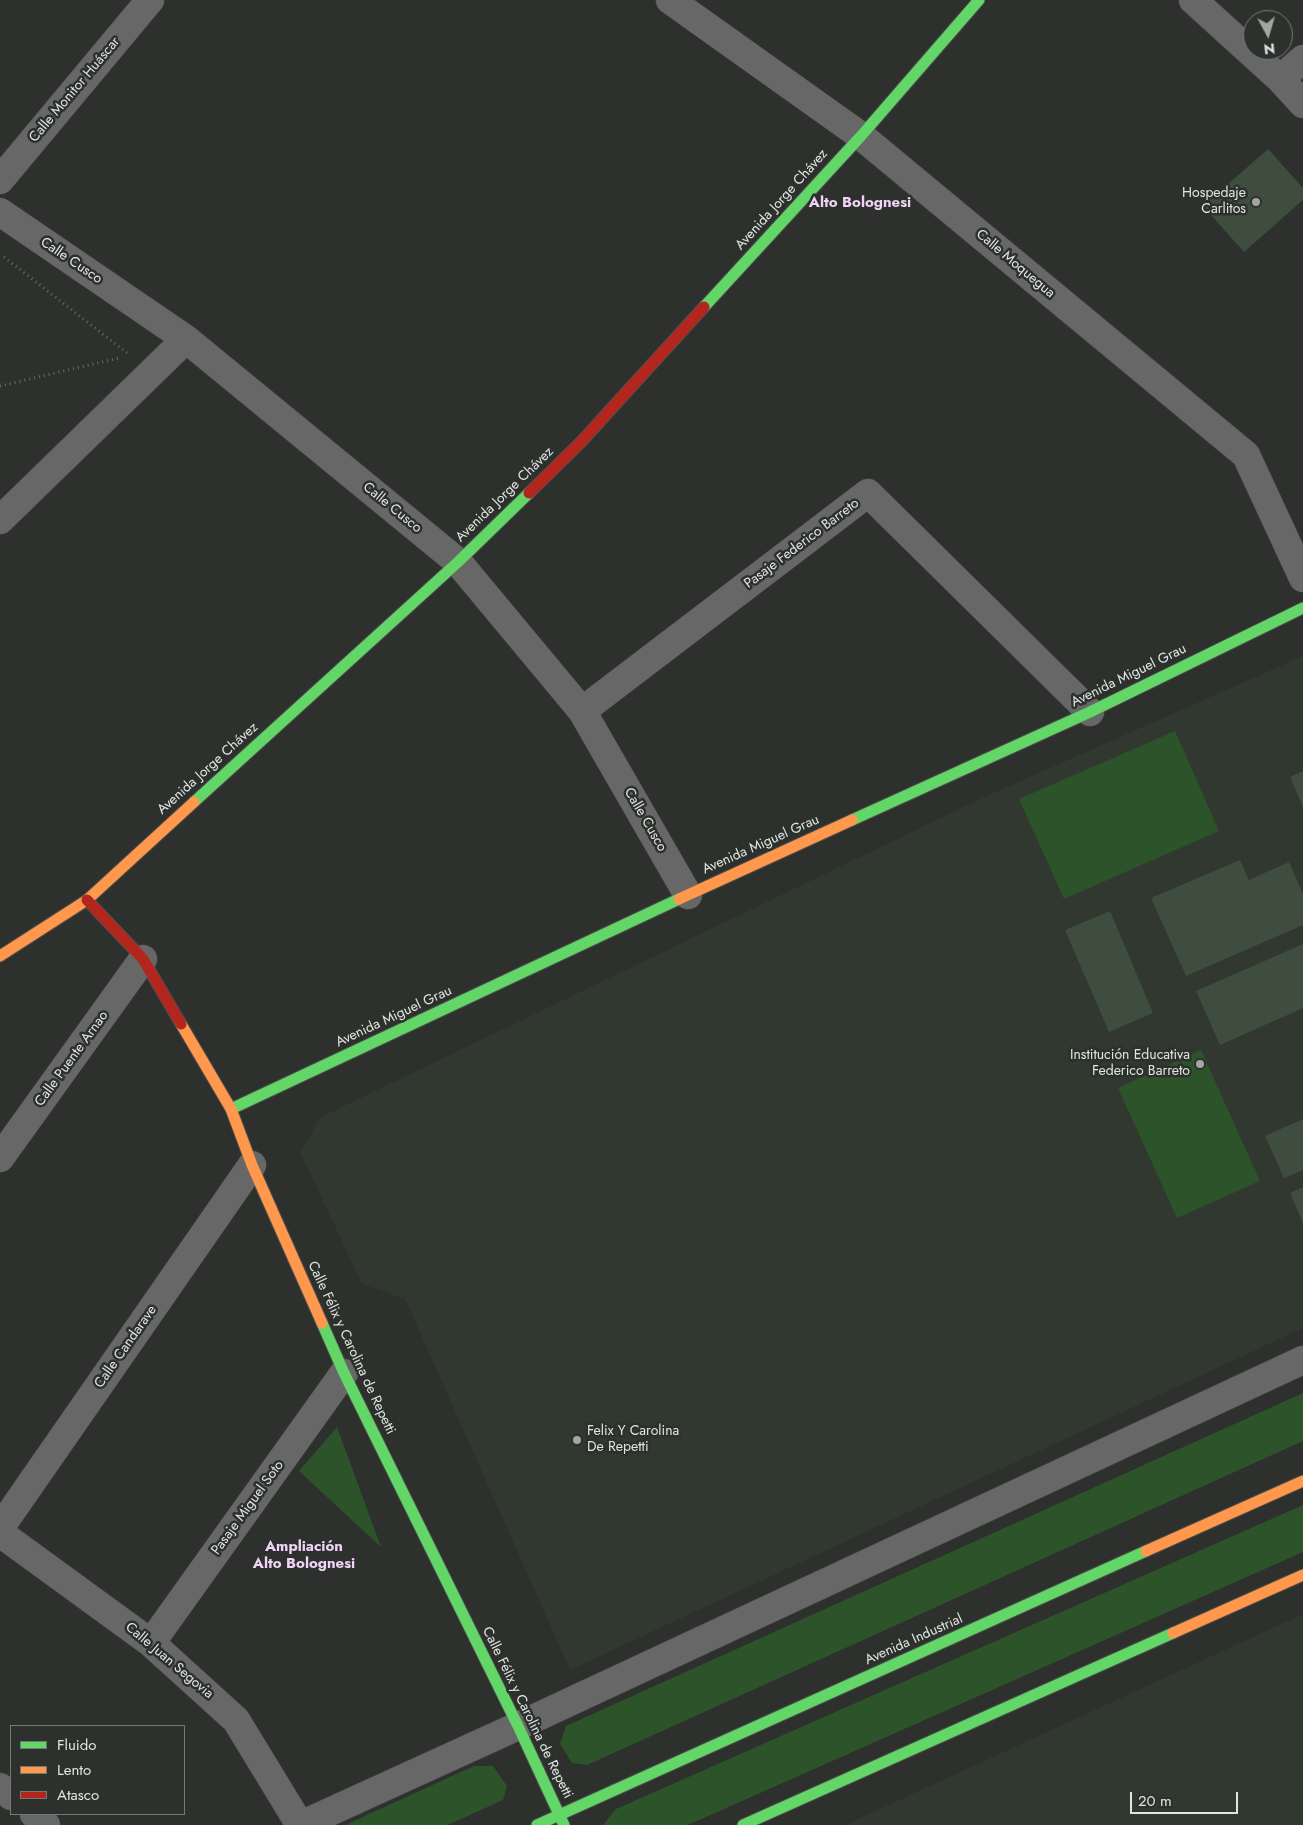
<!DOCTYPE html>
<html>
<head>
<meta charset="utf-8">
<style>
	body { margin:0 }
	#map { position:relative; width:1303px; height:1825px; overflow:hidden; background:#2e302e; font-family:Jost,sans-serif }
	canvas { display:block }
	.legend { position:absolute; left:10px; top:1725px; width:175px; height:90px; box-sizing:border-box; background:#2d312d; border:1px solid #757975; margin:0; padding:6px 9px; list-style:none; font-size:15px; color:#e2e5e2 }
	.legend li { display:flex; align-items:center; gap:10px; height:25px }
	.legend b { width:25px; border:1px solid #757975 }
	.north { position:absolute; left:1243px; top:10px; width:50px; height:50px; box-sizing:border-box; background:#2d312d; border:1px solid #757975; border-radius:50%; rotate:174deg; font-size:14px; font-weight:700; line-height:20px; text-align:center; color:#e2e5e2 }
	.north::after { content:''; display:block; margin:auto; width:18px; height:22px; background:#a3a6a3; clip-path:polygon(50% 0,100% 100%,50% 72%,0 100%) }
	.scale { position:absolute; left:1130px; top:1792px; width:108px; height:22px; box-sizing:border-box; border:2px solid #e2e5e2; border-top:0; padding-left:6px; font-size:15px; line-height:18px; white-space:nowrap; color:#e2e5e2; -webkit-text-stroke:4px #2d312d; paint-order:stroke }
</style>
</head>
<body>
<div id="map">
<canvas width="1303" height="1825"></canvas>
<ul class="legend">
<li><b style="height:6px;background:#63d668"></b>Fluido</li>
<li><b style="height:6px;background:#ff974d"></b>Lento</li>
<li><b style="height:6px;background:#b3261e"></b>Atasco</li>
</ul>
<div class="north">N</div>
<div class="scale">20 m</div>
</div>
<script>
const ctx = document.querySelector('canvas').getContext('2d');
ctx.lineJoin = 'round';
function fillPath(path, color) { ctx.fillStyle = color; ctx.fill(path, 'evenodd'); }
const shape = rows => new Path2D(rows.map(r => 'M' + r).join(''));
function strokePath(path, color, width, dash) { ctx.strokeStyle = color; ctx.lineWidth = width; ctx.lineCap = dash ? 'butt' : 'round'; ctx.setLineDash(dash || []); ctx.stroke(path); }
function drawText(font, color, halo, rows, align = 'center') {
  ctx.font = font + ' Jost,sans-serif'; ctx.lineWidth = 5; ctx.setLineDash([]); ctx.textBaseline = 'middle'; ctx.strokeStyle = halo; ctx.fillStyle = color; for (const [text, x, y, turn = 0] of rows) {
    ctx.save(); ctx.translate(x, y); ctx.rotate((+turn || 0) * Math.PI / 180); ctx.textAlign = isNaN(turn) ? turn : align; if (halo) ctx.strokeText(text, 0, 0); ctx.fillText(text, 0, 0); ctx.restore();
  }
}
fillPath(shape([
	[1303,656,1303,1328,570,1670,405,1299,362,1284,300,1152,321,1117,980,799],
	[1303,1614,1303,1825,845,1825]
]), '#30382f');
fillPath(shape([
	[1175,731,1219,831,1064,899,1019,799],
	[1201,1050,1260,1181,1177,1218,1118,1088],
	[1303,1393,1303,1441,587,1765,572,1763,560,1744,566,1726],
	[337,1427,381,1547,299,1471],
	[1303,1505,1303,1552,688,1825,603,1825,616,1809],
	[474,1766,493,1766,507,1786,503,1800,448,1825,345,1825]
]), '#2c5329');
fillPath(shape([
	[1268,149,1303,188,1303,200,1244,252,1203,206],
	[1303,771,1303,807,1290,777],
	[1240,860,1249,880,1289,862,1303,894,1303,925,1186,976,1151,898],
	[1110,911,1153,1013,1109,1032,1065,930],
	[1303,944,1303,1008,1220,1045,1196,991],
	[1303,1119,1303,1170,1284,1178,1265,1136],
	[1303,1187,1303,1223,1290,1193]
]), '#3f4d3f');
const street = shape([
	[670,0,861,136,1246,455,1303,578],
	[1193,0,1280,79,1303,104],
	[1280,79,1303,59],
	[0,180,150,0],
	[0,212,186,339,458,562,582,711,688,895],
	[0,520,186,339],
	[582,711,868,493,1090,712],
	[0,1158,143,959],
	[0,1528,252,1165],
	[0,1533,151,1643,236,1720,300,1825],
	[151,1643,344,1373],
	[0,1787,11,1796],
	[34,1814,46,1825],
	[301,1825,518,1726,1303,1360]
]);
const fast = shape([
	[704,307,861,136,979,0],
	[194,802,458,562,529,493],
	[852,820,1090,712,1303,608],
	[231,1109,679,899],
	[322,1323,344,1373,518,1726,564,1825],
	[537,1825,1146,1551],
	[743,1825,1173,1633]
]);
const slow = shape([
	[679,899,852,820],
	[0,956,87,900,194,802],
	[181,1024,231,1109,252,1165,322,1323],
	[1146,1551,1303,1481],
	[1173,1633,1303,1575]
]);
const jam = shape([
	[529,493,581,442,704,307],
	[87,900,143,959,181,1024]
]);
strokePath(street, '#4b4e4b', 29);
strokePath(fast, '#4b4e4b', 13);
strokePath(slow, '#4b4e4b', 13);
strokePath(jam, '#4b4e4b', 13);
strokePath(shape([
	[4,257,127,353],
	[0,386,119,358]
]), '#696b69', 3, [1, 4]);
strokePath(street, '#666766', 28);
strokePath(fast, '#63d668', 11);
strokePath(slow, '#ff974d', 11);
strokePath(jam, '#b3261e', 11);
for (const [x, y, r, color] of [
	[1256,202,5,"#a3a6a3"],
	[1200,1064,5,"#a3a6a3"],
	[577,1440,5,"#a3a6a3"]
]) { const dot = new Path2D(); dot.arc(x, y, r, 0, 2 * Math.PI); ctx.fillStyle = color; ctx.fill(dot); strokePath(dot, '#2d312d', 2); }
drawText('14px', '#e2e5e2', '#2d312d', [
	["Calle Monitor Huáscar",75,90,-50],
	["Avenida Jorge Chávez",782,200,-48],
	["Calle Cusco",71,261,34],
	["Calle Moquegua",1015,264,40],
	["Avenida Jorge Chávez",505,495,-44],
	["Calle Cusco",392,508,39],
	["Pasaje Federico Barreto",802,544,-37],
	["Avenida Miguel Grau",1129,676,-26],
	["Avenida Jorge Chávez",208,769,-42],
	["Calle Cusco",645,820,60],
	["Avenida Miguel Grau",761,845,-24],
	["Avenida Miguel Grau",394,1017,-25],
	["Calle Puente Arnao",72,1059,-54],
	["Calle Candarave",126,1347,-55],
	["Calle Félix y Carolina de Repetti",351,1348,65],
	["Pasaje Miguel Soto",248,1508,-54],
	["Avenida Industrial",914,1640,-24],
	["Calle Juan Segovia",169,1661,40],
	["Calle Félix y Carolina de Repetti",527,1713,64]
]);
drawText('14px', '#e2e5e2', '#2d312d', [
	["Hospedaje",1246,194],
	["Carlitos",1246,210],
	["Institución Educativa",1190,1056],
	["Federico Barreto",1190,1072],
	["Felix Y Carolina",587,1432,"left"],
	["De Repetti",587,1448,"left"]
], 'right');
drawText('bold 15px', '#f2d2f7', '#2d312d', [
	["Alto Bolognesi",860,203],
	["Ampliación",304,1547],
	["Alto Bolognesi",304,1564]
]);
</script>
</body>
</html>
